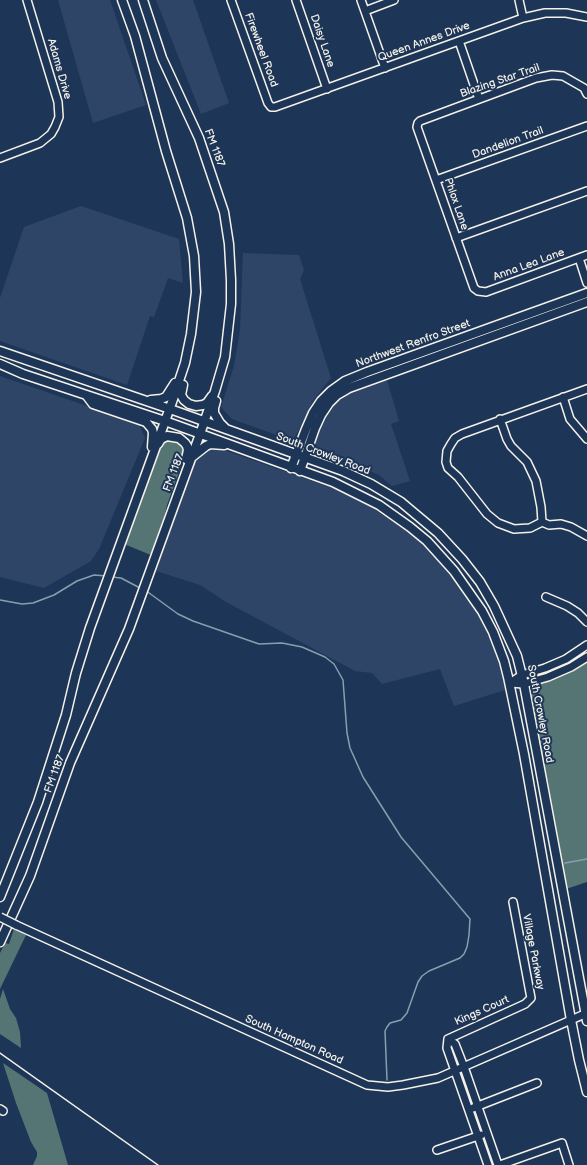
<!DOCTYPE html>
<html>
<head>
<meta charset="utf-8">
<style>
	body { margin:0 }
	canvas { display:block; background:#1d3557 }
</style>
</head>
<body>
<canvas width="587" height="1165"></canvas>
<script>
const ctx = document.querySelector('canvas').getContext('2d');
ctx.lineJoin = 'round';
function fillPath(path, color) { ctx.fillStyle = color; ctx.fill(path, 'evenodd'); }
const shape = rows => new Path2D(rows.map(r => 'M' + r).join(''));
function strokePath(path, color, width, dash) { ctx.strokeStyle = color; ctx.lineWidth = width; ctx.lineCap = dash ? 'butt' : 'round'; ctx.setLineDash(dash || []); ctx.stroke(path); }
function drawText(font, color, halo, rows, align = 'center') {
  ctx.font = font + ' "Balsamiq Sans",sans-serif'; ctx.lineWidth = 4; ctx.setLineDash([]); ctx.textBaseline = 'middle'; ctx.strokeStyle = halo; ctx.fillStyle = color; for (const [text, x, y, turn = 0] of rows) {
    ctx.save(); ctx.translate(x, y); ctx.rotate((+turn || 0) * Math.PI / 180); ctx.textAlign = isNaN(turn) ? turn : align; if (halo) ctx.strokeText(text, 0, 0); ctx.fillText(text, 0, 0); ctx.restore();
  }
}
fillPath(shape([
	[58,0,110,0,146,105,93,123],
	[156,0,193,0,229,103,201,114],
	[81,206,179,239,183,283,168,278,154,317,150,316,127,385,0,341,0,298,24,227],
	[243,253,299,255,304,270,300,279,331,378,314,399,293,441,232,419,221,407,234,366,240,330],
	[0,376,139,424,145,438,99,549,91,561,44,588,0,577],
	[387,380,399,421,391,424,410,481,392,486,379,475,318,449,315,442,321,425,333,407,346,395],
	[207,448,221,449,338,490,371,507,415,537,446,567,460,586,474,607,488,635,500,663,504,675,505,690,454,706,440,669,382,684,372,673,355,671,226,602,200,585,156,571,195,459]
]), '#2f4568');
fillPath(shape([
	[174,439,185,447,184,458,167,505,162,526,151,555,124,544,161,442,164,440],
	[587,660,587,882,566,889,529,689,532,685],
	[14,929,26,935,0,989,0,953,5,943,9,944],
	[3,989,10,1009,16,1018,20,1032,21,1048,0,1034,0,999],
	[3,1063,47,1093,68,1165,33,1165,37,1156,37,1152,31,1142,16,1103]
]), '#557574');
strokePath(shape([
	[112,577,121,578,140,588],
	[145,590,178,614,193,621,259,644,282,643,302,647,325,657,334,664,343,680,347,733,350,748,363,777,401,837,470,919,469,935,467,947,464,954,460,958,429,971,422,976,418,982,407,1013,401,1020,390,1023,387,1027,385,1031,387,1080],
	[0,600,22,604,33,603,54,595,77,581,94,575,107,576],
	[565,863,587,859]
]), '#879fad', 1.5);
const minor = shape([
	[231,0,268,103,271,107,275,107,523,18,545,13,566,13,587,17],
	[296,0,327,89],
	[361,0,385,68],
	[519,0,523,18],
	[365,11,394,0],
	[459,41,479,99],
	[587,94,584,88,563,76,552,75,536,78,420,121,418,123,417,127,474,288,478,291,486,292,587,255],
	[0,158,40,143,51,134,55,127,59,117,58,102,27,0],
	[436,180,587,126],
	[456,238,587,191],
	[579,258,587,283],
	[587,389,462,434,455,438,451,444,447,451,446,462,448,468,458,477,487,514,498,523,514,529,530,528,542,522,549,525,561,524,571,527,587,536],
	[563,397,570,419,587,439],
	[500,419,507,439,511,446,527,462,536,481,541,507,542,522],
	[546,597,567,606,578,613,587,622],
	[510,683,522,675,545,668,566,659,587,645],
	[510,683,524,684,548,677,571,667,587,657],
	[16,925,367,1085,388,1087,403,1085,438,1078,587,1013],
	[448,1039,525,1004,531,998,513,902],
	[448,1039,455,1044,464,1067,498,1165],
	[448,1039,447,1048,488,1165],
	[473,1108,537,1083],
	[0,1109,3,1111],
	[437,1150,481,1135],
	[500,1165,562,1143,569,1165]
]);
const major = shape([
	[0,351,170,409,343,471,371,484,401,502,438,533,462,559,480,582,494,606,517,656,524,684,537,753,587,1021],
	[0,364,23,374,165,421,333,482,379,505,410,527,427,541,454,571,482,611,493,632,504,661,508,677,524,754,571,1020,579,1060,587,1092],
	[183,385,181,395,184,400,189,404,196,406,203,405,207,403,212,396],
	[87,396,93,404,146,422,152,429,153,433,152,447],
	[151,400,161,399,166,397,175,383],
	[216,401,214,408,214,413,220,423,225,428],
	[158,444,161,439,167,436,179,438,185,443,187,446,188,450,186,459],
	[192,457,206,446,210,444,224,445],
	[291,468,306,429,313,413,321,401,331,391,345,381,367,372,587,293],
	[300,471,315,428,321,415,329,403,337,395,349,388,587,302],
	[0,897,38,802,66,715,76,673,90,628,172,402,185,363,191,334,196,292,194,256,187,218,166,151,135,36,122,0],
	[0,942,30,876,70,763,129,629,200,434,215,391,225,357,231,304,231,280,229,244,224,212,199,138,162,58,143,0]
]);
strokePath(minor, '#f4f1e8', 10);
strokePath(major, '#f4f1e8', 11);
strokePath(minor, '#1d3557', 7);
strokePath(major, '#1d3557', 8);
strokePath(shape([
	[0,1053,158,1165]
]), '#f4f1e8', 1.5);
const minorBridge = shape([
	[0,917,16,925]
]);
strokePath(minorBridge, '#f4f1e8', 10, []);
strokePath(minorBridge, '#1d3557', 7);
drawText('11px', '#f4f1e8', '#1d3557', [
	["Daisy Lane",322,41,71],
	["Queen Annes Drive",424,42,-20],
	["Firewheel Road",261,50,70],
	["Adams Drive",59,69,74],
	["Blazing Star Trail",500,81,-19],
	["Dandelion Trail",508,143,-20],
	["FM 1187",214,148,69],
	["Phlox Lane",456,204,71],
	["Anna Lea Lane",529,265,-20],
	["Northwest Renfro Street",413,344,-20],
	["South Crowley Road",323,454,21],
	["FM 1187",174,473,-69],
	["South Crowley Road",540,714,79],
	["FM 1187",55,774,-70],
	["Village Parkway",533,952,79],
	["Kings Court",482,1011,-24],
	["South Hampton Road",294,1040,24]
]);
</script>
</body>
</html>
